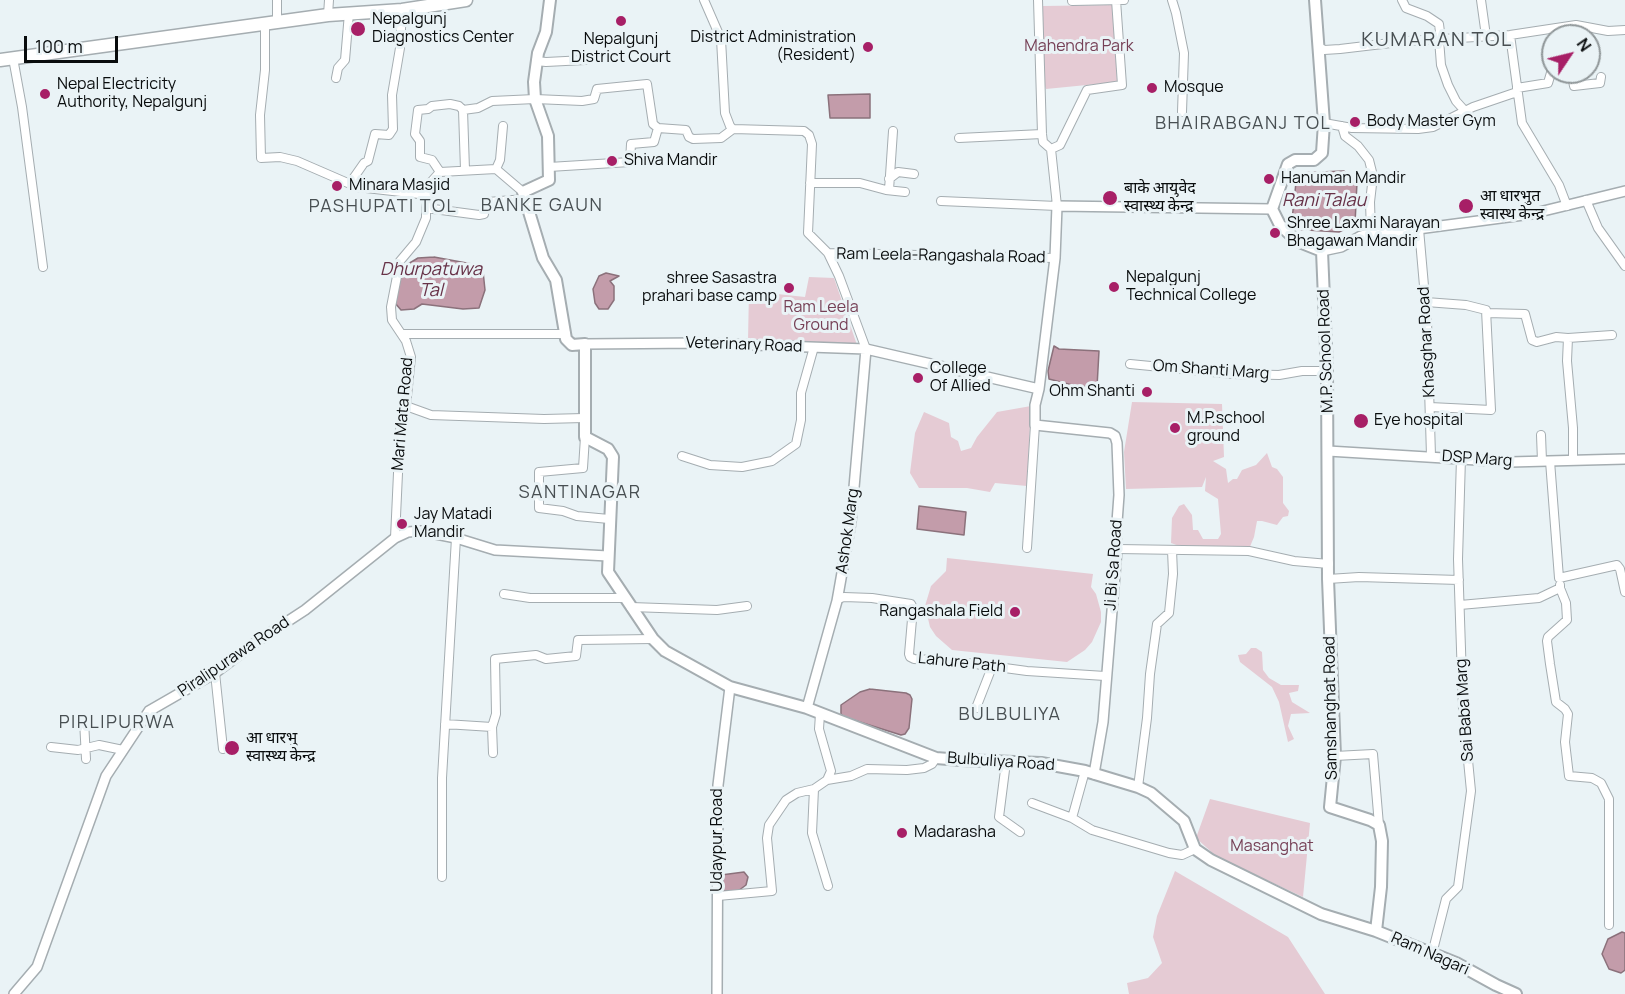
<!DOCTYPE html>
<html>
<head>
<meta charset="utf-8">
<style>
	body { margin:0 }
	#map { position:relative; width:1625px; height:994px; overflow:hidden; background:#eaf3f6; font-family:Manrope,sans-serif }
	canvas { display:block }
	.north { position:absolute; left:1541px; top:24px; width:60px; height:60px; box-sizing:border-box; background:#eaf3f6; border:2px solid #909799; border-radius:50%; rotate:55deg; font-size:16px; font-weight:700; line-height:24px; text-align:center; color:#090c0d }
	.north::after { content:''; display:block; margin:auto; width:21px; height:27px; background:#a71f66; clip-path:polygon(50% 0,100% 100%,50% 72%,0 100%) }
	.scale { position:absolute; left:24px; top:36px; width:94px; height:27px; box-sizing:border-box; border:3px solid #090c0d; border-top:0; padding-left:8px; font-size:18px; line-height:21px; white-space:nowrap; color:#090c0d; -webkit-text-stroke:4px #eaf3f6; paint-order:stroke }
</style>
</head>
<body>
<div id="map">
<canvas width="1625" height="994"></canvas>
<div class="north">N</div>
<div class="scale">100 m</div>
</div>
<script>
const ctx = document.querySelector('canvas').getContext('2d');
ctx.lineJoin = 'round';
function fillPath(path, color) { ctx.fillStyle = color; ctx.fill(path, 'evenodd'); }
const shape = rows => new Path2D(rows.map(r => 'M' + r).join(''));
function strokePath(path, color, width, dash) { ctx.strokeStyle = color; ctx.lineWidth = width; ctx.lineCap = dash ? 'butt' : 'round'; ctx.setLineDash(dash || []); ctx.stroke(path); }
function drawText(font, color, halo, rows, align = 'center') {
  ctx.font = font + ' Manrope,"Noto Sans Devanagari",sans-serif'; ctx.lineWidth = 6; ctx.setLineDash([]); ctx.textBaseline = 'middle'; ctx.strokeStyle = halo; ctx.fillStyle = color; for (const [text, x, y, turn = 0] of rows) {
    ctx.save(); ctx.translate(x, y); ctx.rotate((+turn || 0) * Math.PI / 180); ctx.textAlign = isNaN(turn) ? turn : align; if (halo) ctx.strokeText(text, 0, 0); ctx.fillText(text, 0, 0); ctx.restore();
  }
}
fillPath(shape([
	[1113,5,1117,82,1046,89,1040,71,1043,6],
	[809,277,834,278,857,345,748,340,749,291,805,297],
	[1132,402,1222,404,1224,457,1213,461,1226,469,1228,483,1233,479,1237,479,1242,470,1256,465,1267,453,1272,467,1277,469,1283,477,1283,503,1289,511,1288,516,1283,517,1277,525,1262,521,1257,521,1254,537,1249,549,1182,547,1171,543,1172,518,1179,506,1184,504,1192,515,1193,530,1198,530,1203,539,1218,539,1221,534,1218,499,1205,491,1206,477,1202,487,1126,489,1124,452],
	[1031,406,1027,486,995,483,990,492,967,488,919,488,910,473,915,433,924,412,949,423,951,437,958,441,961,451,971,448,977,437,997,412],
	[947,558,1093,574,1091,587,1096,594,1101,612,1101,622,1092,642,1085,650,1067,662,952,650,936,636,930,627,925,606,931,586,946,571],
	[1251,648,1256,648,1262,652,1263,670,1269,678,1281,685,1299,685,1298,691,1289,693,1292,702,1310,713,1291,714,1288,726,1294,739,1288,742,1279,702,1272,687,1240,662,1238,655,1246,654],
	[1210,799,1310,823,1303,897,1217,857,1196,838],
	[1175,871,1288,937,1325,994,1129,994,1127,983,1148,978,1162,963,1153,937,1157,916]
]), '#e5cbd4');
const water = shape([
	[870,94,870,118,830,118,828,95,870,94],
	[1344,171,1357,182,1355,224,1339,232,1291,229,1297,173,1344,171],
	[434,257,472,264,483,271,485,290,479,308,463,309,422,304,414,309,401,310,395,303,403,267,418,258,434,257],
	[606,273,619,276,610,281,614,286,614,300,608,309,599,309,595,303,593,289,599,276,606,273],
	[1054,346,1059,349,1099,351,1097,387,1076,386,1049,379,1048,371,1054,346],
	[919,506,966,512,964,535,917,529,919,506],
	[870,689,906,693,910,695,912,699,909,728,905,734,901,735,844,717,841,714,841,705,860,692,870,689],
	[744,872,748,877,746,885,738,891,722,891,721,875,744,872],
	[1622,932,1625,933,1625,970,1621,973,1609,969,1602,954,1608,939,1622,932]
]);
fillPath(water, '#c39caa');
strokePath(water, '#8b717b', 1.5);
const minor = shape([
	[704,0,721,39,725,113,730,126,733,129,804,131,809,135,812,144,808,233,828,253,839,276,866,349],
	[1038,0,1042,134,1043,142,1051,149],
	[1172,0,1176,13,1184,53,1182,112],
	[1402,0,1406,8,1427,16,1439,24,1441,40],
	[1481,0,1486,36],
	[1072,1,1124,0],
	[328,15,329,0],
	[277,23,277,0],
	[265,25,265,70,260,115,261,158,280,157,297,161,357,187,428,195],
	[1510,35,1522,123,1559,185,1567,206],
	[1439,39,1441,65,1448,85,1456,101,1465,111],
	[1319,47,1324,50,1340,49,1408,41,1510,35,1576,25,1608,31,1625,30],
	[13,58,22,107,43,267],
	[536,61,546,62,585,60],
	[1571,72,1574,86,1600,83,1601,77],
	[336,78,338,68,345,60,349,13],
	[1517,88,1548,83,1553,66],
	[463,110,478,108,492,101,535,99,582,101,594,99,597,89,647,84,653,124,658,128,654,142,631,144,630,162,549,167],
	[1324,123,1352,128,1418,129,1433,127,1473,107,1517,92],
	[1342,126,1345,136,1358,146,1369,160,1373,176,1370,202,1371,233],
	[658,128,686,130,689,137,693,139,721,138,733,129],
	[959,138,1042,134],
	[496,169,500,160,503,126],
	[440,172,432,160,420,157,420,141,415,134,418,110,428,109,432,106,450,104,459,106,463,110,465,170],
	[889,179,898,172,914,174],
	[350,183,364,163,368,161,375,134,389,135,393,129,392,95,400,48,402,10],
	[810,183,860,183,886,190,905,192],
	[889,190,893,131],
	[1586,200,1598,228,1625,266],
	[941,201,1057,206,1051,149,1060,145,1087,90,1122,85,1116,0],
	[426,208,479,215,484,214,485,204,488,202,525,199],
	[1419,229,1427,320,1431,456],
	[828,253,1055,258],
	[1426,302,1466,305,1486,310,1491,410,1430,407],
	[1487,313,1525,314,1532,340,1537,342,1556,337,1568,338],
	[402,334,566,334],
	[1130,364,1233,374,1279,375,1302,371,1327,371],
	[406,406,431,415,544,419,584,418],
	[1541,435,1542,461],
	[585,437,583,468,539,472,539,508,563,511,577,516,609,519],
	[682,456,710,465,742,467,772,461,796,444,801,420,801,393,814,347],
	[1573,460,1573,428,1567,361,1568,338,1612,335],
	[1550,461,1559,578,1617,565,1620,569,1625,592],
	[395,538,400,430,406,406,411,357,406,341,392,320,391,307,400,261,416,242,426,218,426,208,431,182,440,172,496,169,523,192],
	[1027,548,1035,425],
	[1117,549,1249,551,1294,561,1329,564],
	[1328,579,1359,577,1459,580],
	[1560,588,1566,603,1567,620,1548,637,1547,641,1550,664,1556,702,1565,709,1568,714,1565,742,1569,776,1592,778,1601,783,1609,799,1609,925],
	[504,594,530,598,624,598],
	[838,599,844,597,872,598,911,604,913,608,909,654,910,657,914,659,953,661,1027,671,1105,676],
	[1460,605,1539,598,1560,588,1560,585],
	[631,607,717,610,747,606],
	[215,673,223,749],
	[976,708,992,667],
	[84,720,86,759],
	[445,724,492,727,496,714,495,659,536,655,546,659,576,656,578,640,653,639],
	[492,727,493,753],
	[51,747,78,750,99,745,123,750],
	[1335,756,1373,754,1379,825],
	[1006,762,999,817,1020,832],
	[827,780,851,776,867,769,907,770,924,768,932,764,936,758],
	[1138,787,1147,718,1150,674,1157,624,1169,613,1173,574,1172,550],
	[814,789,812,833,828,886],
	[1032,803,1072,818,1085,771],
	[1072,818,1092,830,1169,853,1182,855,1195,849],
	[442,877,442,778,456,538],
	[718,896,772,891,767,838,769,825,786,800,797,793,814,789,827,780,831,771,819,729,820,714],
	[1432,954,1446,899,1458,887,1471,791,1463,709,1458,559,1461,458]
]);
const tertiary = shape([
	[1322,251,1341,247,1361,236,1371,233,1380,234,1531,214,1625,191],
	[585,344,697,343,866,349,1039,389],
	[1328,451,1510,462,1625,459],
	[807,708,837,601,851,522,866,349],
	[1094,774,1103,722,1117,549,1116,536,1119,495,1117,443,1115,436,1110,433,1035,425,1035,405,1039,389,1055,258,1057,206,1272,209],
	[14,994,37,967,106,776,149,711,215,673,259,640,305,610,395,538,408,532,421,531,456,538,495,550,608,556],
	[717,994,718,785,730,687]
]);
const secondary = shape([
	[550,0,546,32,538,53,534,82,535,99,548,136,549,180,523,192,543,258,556,280,566,339,572,345,585,344,585,437,608,449,613,457,608,572,653,639,665,651,730,687,807,708,936,758,961,760,1041,763,1085,771,1138,787,1151,793,1184,821,1195,849,1211,860,1321,914,1376,931,1456,963,1496,985,1516,994],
	[1315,0,1324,123,1322,153,1314,160,1295,160,1288,164,1272,209,1280,225,1297,241,1322,251,1327,371,1328,579,1335,756,1330,807,1370,820,1379,825,1382,841,1381,887,1376,931]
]);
const primary = shape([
	[0,60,328,15,402,10,466,0]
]);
strokePath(minor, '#a5adb1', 10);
strokePath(tertiary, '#a5adb1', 12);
strokePath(secondary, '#a5adb1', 14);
strokePath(primary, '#a5adb1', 15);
strokePath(minor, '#fff', 8);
strokePath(tertiary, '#fff', 9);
strokePath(secondary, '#fff', 10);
strokePath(primary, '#fff', 12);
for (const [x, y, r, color] of [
	[621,21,6,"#a71f66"],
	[358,29,8,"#a71f66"],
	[868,47,6,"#a71f66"],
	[1152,88,6,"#a71f66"],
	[45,94,6,"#a71f66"],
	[1355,122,6,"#a71f66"],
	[612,161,6,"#a71f66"],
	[1269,179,6,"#a71f66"],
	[337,186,6,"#a71f66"],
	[1110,198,8,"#a71f66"],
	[1466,206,8,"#a71f66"],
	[1275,233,6,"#a71f66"],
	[1114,287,6,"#a71f66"],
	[789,288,6,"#a71f66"],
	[918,378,6,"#a71f66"],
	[1147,392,6,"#a71f66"],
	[1361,421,8,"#a71f66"],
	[1175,428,6,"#a71f66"],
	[402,524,6,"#a71f66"],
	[1015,612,6,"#a71f66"],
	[232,748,8,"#a71f66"],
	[902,833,6,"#a71f66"]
]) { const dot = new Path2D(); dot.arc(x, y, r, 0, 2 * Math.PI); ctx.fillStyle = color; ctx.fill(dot); strokePath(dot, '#eaf3f6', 2); }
drawText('16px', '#090c0d', '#eaf3f6', [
	["Nepalgunj",372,20],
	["Diagnostics Center",372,38],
	["District Administration",856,38,"right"],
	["(Resident)",856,56,"right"],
	["Nepalgunj",621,40,"center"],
	["District Court",621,58,"center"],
	["Nepal Electricity",57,85],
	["Authority, Nepalgunj",57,103],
	["Mosque",1164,88],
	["Body Master Gym",1367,122],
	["Shiva Mandir",624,161],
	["Hanuman Mandir",1281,179],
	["Minara Masjid",349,186],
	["बाके आयुवेद",1124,189],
	["स्वास्थ्य केन्द्र",1124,207],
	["आ धारभुत",1480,197],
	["स्वास्थ केन्द्र",1480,215],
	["Shree Laxmi Narayan",1287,224],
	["Bhagawan Mandir",1287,242],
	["Nepalgunj",1126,278],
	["Technical College",1126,296],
	["shree Sasastra",777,279,"right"],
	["prahari base camp",777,297,"right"],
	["College",930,369],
	["Of Allied",930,387],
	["Ohm Shanti",1135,392,"right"],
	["M.P.school",1187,419],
	["ground",1187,437],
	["Eye hospital",1374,421],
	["Jay Matadi",414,515],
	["Mandir",414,533],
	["Rangashala Field",1003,612,"right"],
	["आ धारभु",246,739],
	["स्वास्थ्य केन्द्र",246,757],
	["Madarasha",914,833]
], 'left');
drawText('16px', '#764056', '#eaf3f6', [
	["Mahendra Park",1079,47],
	["Ram Leela",821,308],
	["Ground",821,326],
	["Masanghat",1272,847]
]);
drawText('16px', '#090c0d', '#eaf3f6', [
	["Ram Leela-Rangashala Road",941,256,1],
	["Khasghar Road",1427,342,-93],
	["Veterinary Road",744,345,2],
	["M.P. School Road",1326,351,-92],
	["Om Shanti Marg",1211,370,4],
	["Mari Mata Road",403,414,-85],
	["DSP Marg",1477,459,4],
	["Ashok Marg",848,531,-82],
	["Ji Bi Sa Road",1114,565,-86],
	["Piralipurawa Road",234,657,-34],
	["Lahure Path",962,663,6],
	["Samshanghat Road",1331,708,-91],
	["Sai Baba Marg",1465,710,-94],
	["Bulbuliya Road",1001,762,4],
	["Udaypur Road",718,840,-90],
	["Ram Nagari",1430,954,24]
]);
ctx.letterSpacing = '1.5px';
drawText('18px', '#484f52', '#eaf3f6', [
	["BHAIRABGANJ TOL",1243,124],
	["BANKE GAUN",542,206],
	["PASHUPATI TOL",383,207],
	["SANTINAGAR",580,493],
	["BULBULIYA",1010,715],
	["PIRLIPURWA",117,723]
]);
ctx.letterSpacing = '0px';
drawText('italic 18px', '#673248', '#eaf3f6', [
	["Rani Talau",1324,201],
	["Dhurpatuwa",431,270],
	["Tal",431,291]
]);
ctx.letterSpacing = '1.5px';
drawText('20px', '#484f52', '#eaf3f6', [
	["KUMARAN TOL",1437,40]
]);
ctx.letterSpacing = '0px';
</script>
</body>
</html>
